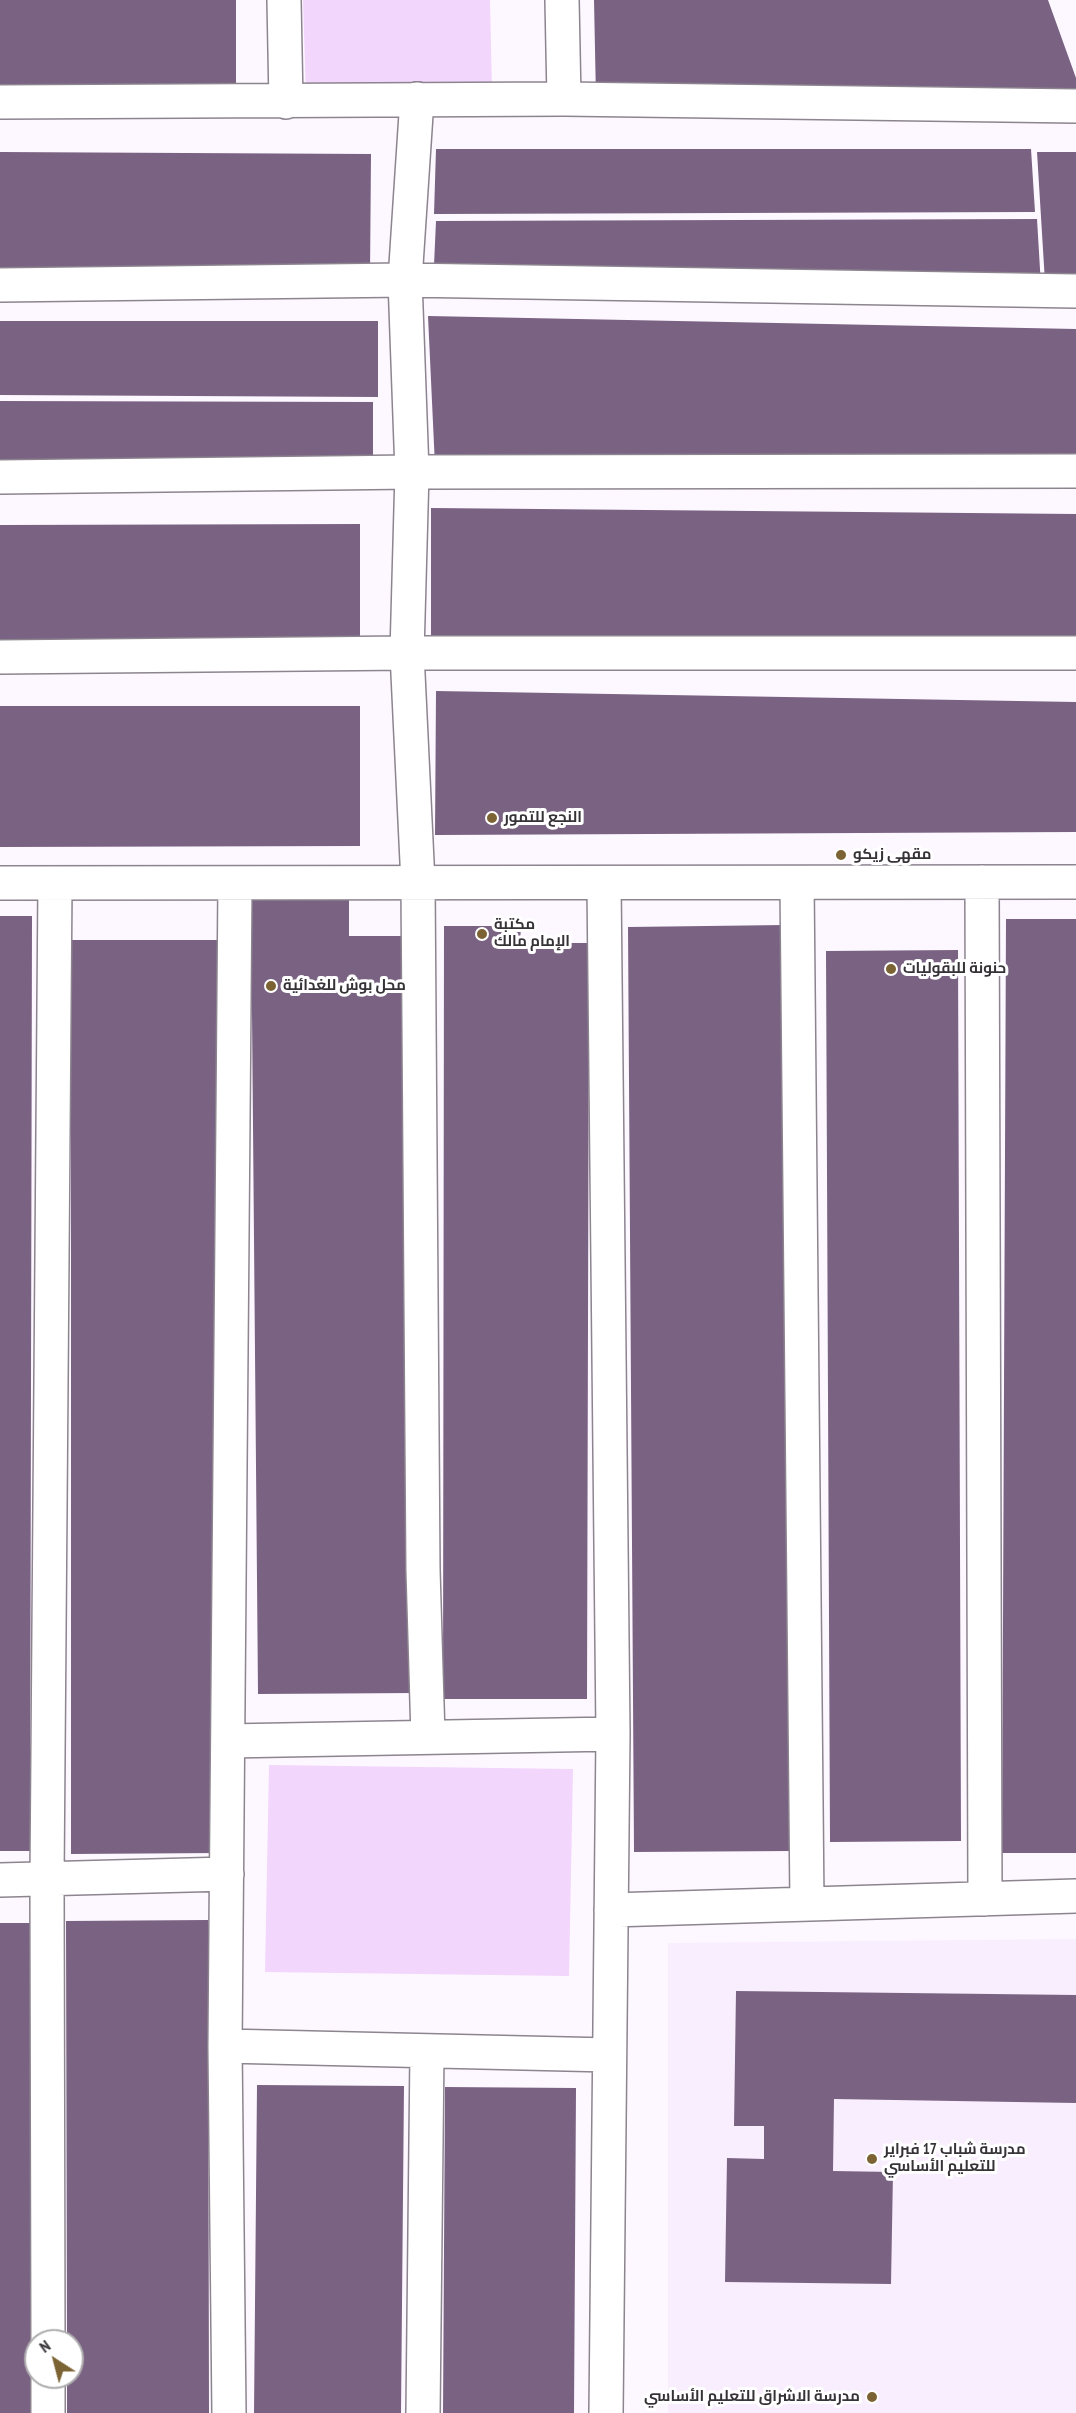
<!DOCTYPE html>
<html>
<head>
<meta charset="utf-8">
<style>
	body { margin:0 }
	#map { position:relative; width:1076px; height:2413px; overflow:hidden; background:#fdf8ff; font-family:"PT Sans Narrow",sans-serif }
	canvas { display:block }
	.north { position:absolute; left:24px; top:2329px; width:60px; height:60px; box-sizing:border-box; background:#fff; border:2px solid #afadaf; border-radius:50%; rotate:324deg; font-size:16px; font-weight:700; line-height:24px; text-align:center; color:#363337 }
	.north::after { content:''; display:block; margin:auto; width:21px; height:27px; background:#7c6334; clip-path:polygon(50% 0,100% 100%,50% 72%,0 100%) }
</style>
</head>
<body>
<div id="map">
<canvas width="1076" height="2413"></canvas>
<div class="north">N</div>
</div>
<script>
const ctx = document.querySelector('canvas').getContext('2d');
ctx.lineJoin = 'round';
function fillPath(path, color) { ctx.fillStyle = color; ctx.fill(path, 'evenodd'); }
const shape = rows => new Path2D(rows.map(r => 'M' + r).join(''));
function strokePath(path, color, width, dash) { ctx.strokeStyle = color; ctx.lineWidth = width; ctx.lineCap = dash ? 'butt' : 'round'; ctx.setLineDash(dash || []); ctx.stroke(path); }
function drawText(font, color, halo, rows, align = 'center') {
  ctx.font = font + ' "PT Sans Narrow",Cairo,sans-serif'; ctx.lineWidth = 6; ctx.setLineDash([]); ctx.textBaseline = 'middle'; ctx.strokeStyle = halo; ctx.fillStyle = color; for (const [text, x, y, turn = 0] of rows) {
    ctx.save(); ctx.translate(x, y); ctx.rotate((+turn || 0) * Math.PI / 180); ctx.textAlign = isNaN(turn) ? turn : align; if (halo) ctx.strokeText(text, 0, 0); ctx.fillText(text, 0, 0); ctx.restore();
  }
}
fillPath(shape([
	[1076,1939,1076,2413,668,2413,668,1943]
]), '#f9eefd');
fillPath(shape([
	[303,0,490,0,492,91,306,97],
	[269,1765,573,1769,569,1976,265,1972]
]), '#f2d6fc');
fillPath(shape([
	[0,0,236,0,236,97,0,96],
	[594,0,1048,0,1076,78,1076,89,596,99],
	[436,149,1031,149,1035,212,434,214],
	[0,152,371,154,370,275,0,275],
	[1037,152,1076,152,1076,282,1045,282],
	[1037,219,1041,286,433,287,436,221],
	[428,316,1076,329,1076,464,435,466],
	[0,321,378,321,378,397,0,395],
	[0,401,373,402,373,468,0,468],
	[431,508,1076,514,1076,645,431,657],
	[360,524,360,659,0,661,0,525],
	[436,691,1076,702,1076,832,435,835],
	[0,706,360,706,360,846,0,847],
	[349,897,349,936,411,936,417,1693,258,1694,251,899],
	[0,916,32,916,30,1851,0,1851],
	[1006,919,1076,919,1076,1853,1002,1853],
	[785,925,791,1851,634,1852,628,927],
	[444,926,521,926,520,943,589,943,587,1699,443,1699],
	[71,940,220,940,220,1853,71,1854],
	[958,950,961,1841,830,1842,826,951],
	[208,1920,209,2413,67,2413,67,2377,72,2377,72,2341,67,2341,66,1921],
	[0,1923,32,1923,32,2413,0,2413],
	[736,1991,1076,1995,1076,2103,834,2099,833,2171,893,2172,891,2284,725,2282,727,2158,764,2159,764,2126,734,2126],
	[257,2085,404,2086,401,2413,254,2413],
	[445,2087,576,2088,574,2413,443,2413]
]), '#7a6283');
const minor = shape([
	[284,0,286,102],
	[562,0,564,99],
	[417,99,405,280,412,472,407,653,418,883,423,1570,428,1737],
	[0,102,564,99,1076,106],
	[0,285,405,280,1076,291],
	[0,477,412,472,1076,471],
	[0,657,407,653,1076,653],
	[982,882,985,1899],
	[0,883,1076,882],
	[604,883,613,1734,606,2413],
	[797,883,807,1904],
	[228,1741,613,1734],
	[0,1880,227,1874],
	[611,1910,1076,1896],
	[225,2046,609,2055],
	[48,2341,47,1878,55,883],
	[48,2377,48,2413],
	[229,2413,225,2046,235,883],
	[423,2413,427,2051]
]);
strokePath(minor, '#8c848f', 36);
strokePath(minor, '#fff', 33);
for (const [x, y, r, color] of [
	[492,818,6,"#7c6334"],
	[841,855,6,"#7c6334"],
	[482,934,6,"#7c6334"],
	[891,969,6,"#7c6334"],
	[271,986,6,"#7c6334"],
	[872,2159,6,"#7c6334"],
	[872,2397,6,"#7c6334"]
]) { const dot = new Path2D(); dot.arc(x, y, r, 0, 2 * Math.PI); ctx.fillStyle = color; ctx.fill(dot); strokePath(dot, '#fff', 2); }
drawText('bold 15px', '#363337', '#fff', [
	["النجع للتمور",504,818],
	["مقهى زيكو",853,855],
	["مكتبة",494,925],
	["الإمام مالك",494,942],
	["حنونة للبقوليات",903,969],
	["محل بوش للغدائية",283,986],
	["مدرسة شباب 17 فبراير",884,2150],
	["للتعليم الأساسي",884,2167],
	["مدرسة الاشراق للتعليم الأساسي",860,2397,"right"]
], 'left');
</script>
</body>
</html>
